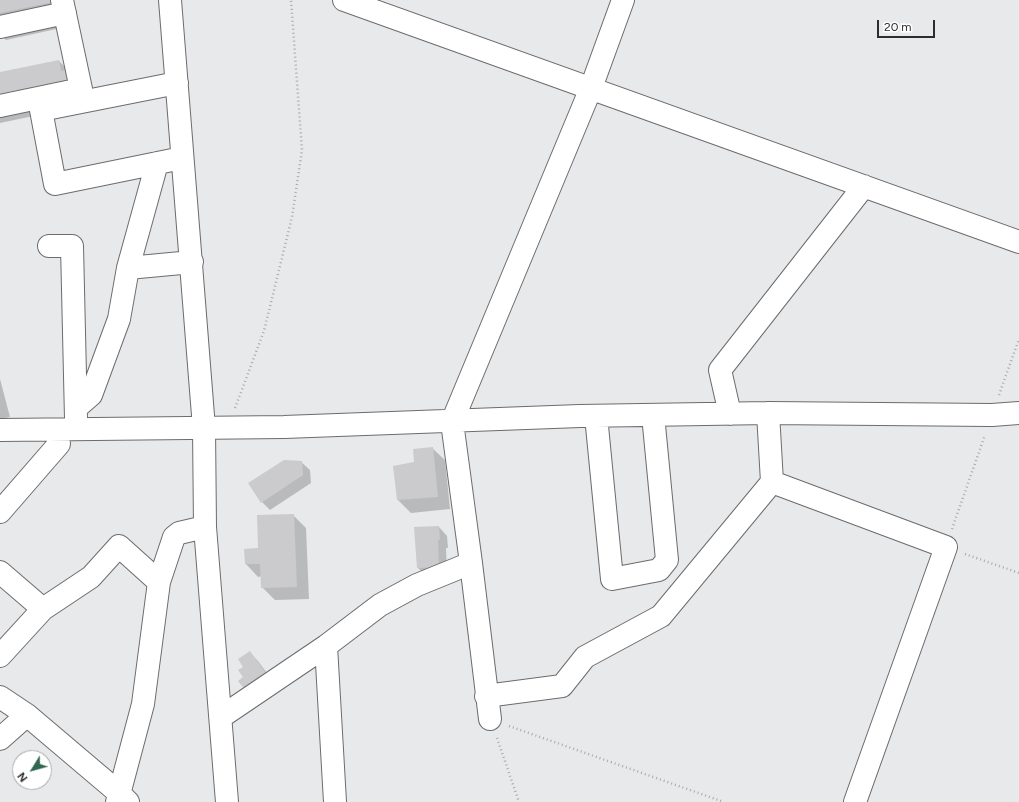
<!DOCTYPE html>
<html>
<head>
<meta charset="utf-8">
<style>
	body { margin:0 }
	#map { position:relative; width:1019px; height:802px; overflow:hidden; background:#e8e9eb; font-family:Figtree,sans-serif }
	canvas { display:block }
	.north { position:absolute; left:12px; top:750px; width:40px; height:40px; box-sizing:border-box; background:#fff; border:1px solid #ababab; border-radius:50%; rotate:233deg; font-size:11px; font-weight:700; line-height:16px; text-align:center; color:#2d2d2e }
	.north::after { content:''; display:block; margin:auto; width:14px; height:18px; background:#30674e; clip-path:polygon(50% 0,100% 100%,50% 72%,0 100%) }
	.scale { position:absolute; left:877px; top:20px; width:58px; height:18px; box-sizing:border-box; border:2px solid #2d2d2e; border-top:0; padding-left:5px; font-size:12px; line-height:14px; white-space:nowrap; color:#2d2d2e; -webkit-text-stroke:3px #fff; paint-order:stroke }
</style>
</head>
<body>
<div id="map">
<canvas width="1019" height="802"></canvas>
<div class="north">N</div>
<div class="scale">20 m</div>
</div>
<script>
const ctx = document.querySelector('canvas').getContext('2d');
ctx.lineJoin = 'round';
function fillPath(path, color) { ctx.fillStyle = color; ctx.fill(path, 'evenodd'); }
const shape = rows => new Path2D(rows.map(r => 'M' + r).join(''));
function strokePath(path, color, width, dash) { ctx.strokeStyle = color; ctx.lineWidth = width; ctx.lineCap = dash ? 'butt' : 'round'; ctx.setLineDash(dash || []); ctx.stroke(path); }
fillPath(shape([
	[0,0,59,0,75,25,6,40,0,35],
	[59,61,82,84,91,104,0,123,0,73],
	[0,379,10,417,0,419],
	[432,448,445,460,450,509,411,513,398,500,395,467,415,463],
	[301,462,310,470,311,483,270,510,262,502],
	[293,515,306,528,309,599,275,600,262,587,262,576,258,577,246,564],
	[439,527,447,536,448,548,446,548,447,575,426,576,418,568],
	[249,652,258,661,275,684,244,677,245,667]
]), '#0003');
fillPath(shape([
	[0,0,52,0,53,2,0,13],
	[59,60,61,71,66,70,68,81,0,95,0,72],
	[433,447,438,497,397,500,393,466,414,462,413,449],
	[284,460,302,461,303,475,261,503,248,483],
	[294,514,297,587,261,588,260,564,245,564,244,549,258,548,257,515],
	[439,526,440,540,438,540,439,567,417,568,414,527],
	[250,651,267,675,246,691,238,681,243,677,238,670,243,667,238,659]
]), '#cbcacc');
const minor = shape([
	[170,0,204,428,205,527,227,802],
	[344,0,1019,242],
	[0,27,65,13],
	[177,83,41,110,55,184,182,158],
	[0,106,81,89,62,0],
	[49,246,72,246,76,419],
	[128,268,192,262],
	[76,408,91,395,119,319,128,268,157,163],
	[768,413,772,482,946,547,855,802],
	[730,414,720,370,864,186],
	[596,416,612,579,659,570,667,560,653,415],
	[0,430,284,427,580,416,768,413,992,415,1019,413],
	[0,512,59,444],
	[0,572,43,609],
	[326,646,335,802],
	[0,656,43,609,91,577,119,546,159,582],
	[486,696,562,686,585,657,661,616,772,482],
	[0,697,27,715,119,793,128,802],
	[221,717,326,646,380,605,417,585,471,563],
	[490,719,471,563,452,422,591,88,623,0],
	[0,739,27,715],
	[117,802,143,704,159,582,174,537,179,533,205,527]
]);
strokePath(minor, '#6c6c6e', 24);
strokePath(shape([
	[999,395,1019,339],
	[235,408,264,331,292,217,302,150,291,0],
	[952,529,985,435],
	[965,554,1019,573],
	[509,726,724,802],
	[497,738,519,802]
]), '#a8a9ab', 2.5, [1, 3]);
strokePath(minor, '#fff', 22);
</script>
</body>
</html>
